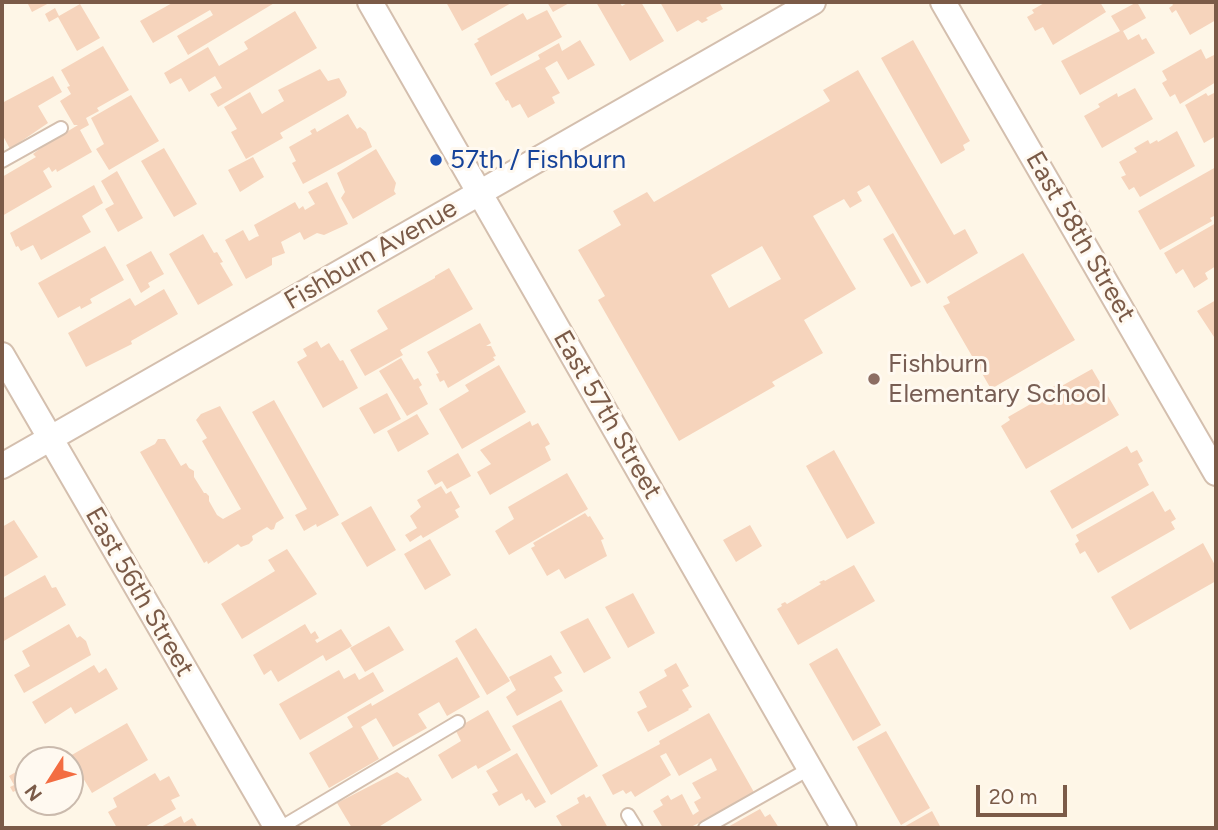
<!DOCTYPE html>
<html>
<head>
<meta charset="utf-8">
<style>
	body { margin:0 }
	#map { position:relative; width:1218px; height:830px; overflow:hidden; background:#fef6e7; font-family:Figtree,sans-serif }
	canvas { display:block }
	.frame { position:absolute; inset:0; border:4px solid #7b5b48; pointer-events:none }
	.north { position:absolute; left:14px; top:746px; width:70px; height:70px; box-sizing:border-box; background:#fff9f0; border:2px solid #cabaad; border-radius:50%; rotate:233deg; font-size:19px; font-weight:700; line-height:28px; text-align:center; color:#7b5b48 }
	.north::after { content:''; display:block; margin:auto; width:24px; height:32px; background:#f36d42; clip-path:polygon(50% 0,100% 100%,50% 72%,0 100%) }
	.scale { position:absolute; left:976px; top:785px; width:91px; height:32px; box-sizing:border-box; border:4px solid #7b5b48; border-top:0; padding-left:9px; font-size:21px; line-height:24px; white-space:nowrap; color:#7b5b48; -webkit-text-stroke:5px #fff9f0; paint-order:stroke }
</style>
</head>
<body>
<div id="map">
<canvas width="1218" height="830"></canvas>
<div class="frame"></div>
<div class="north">N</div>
<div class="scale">20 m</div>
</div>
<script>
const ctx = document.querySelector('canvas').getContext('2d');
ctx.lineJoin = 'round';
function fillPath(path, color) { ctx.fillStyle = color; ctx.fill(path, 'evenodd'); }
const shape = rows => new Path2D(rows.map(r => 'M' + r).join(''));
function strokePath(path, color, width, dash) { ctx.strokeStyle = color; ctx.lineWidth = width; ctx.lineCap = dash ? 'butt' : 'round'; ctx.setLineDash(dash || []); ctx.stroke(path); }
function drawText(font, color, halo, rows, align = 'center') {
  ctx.font = font + ' Figtree,sans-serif'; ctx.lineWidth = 6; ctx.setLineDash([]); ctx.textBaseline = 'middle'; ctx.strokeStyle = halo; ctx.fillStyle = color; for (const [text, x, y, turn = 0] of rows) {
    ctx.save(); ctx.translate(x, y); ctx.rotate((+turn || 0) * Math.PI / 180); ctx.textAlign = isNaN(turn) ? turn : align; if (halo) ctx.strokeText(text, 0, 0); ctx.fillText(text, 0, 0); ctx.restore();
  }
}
fillPath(shape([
	[27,2,51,2,32,12],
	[174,2,276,2,188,55,177,36,213,15,210,10,153,43,140,21],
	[446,2,513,2,462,31],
	[547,2,571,2,553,12],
	[596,2,619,2,622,6,629,2,641,2,664,41,630,61],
	[660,2,719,2,723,9,706,18,708,20,702,23,698,20,677,32],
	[1046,2,1100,2,1106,12,1053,45,1043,27,1035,31,1027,17,1034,13,1032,10],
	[1137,2,1146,18,1123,31,1128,40,1139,34,1142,40,1146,38,1155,53,1080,95,1061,61,1120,31,1111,16],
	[1171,2,1216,2,1216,20,1190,35,1176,10,1172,13,1169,8,1173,5],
	[80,4,100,38,77,51,58,17,49,22,45,14,55,8,59,16],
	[547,10,562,37,491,76,474,44,479,41,477,39,523,13,527,20],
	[295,11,317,48,218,107,210,94,222,88,215,76,189,92,181,78,170,84,164,73,208,47,219,66,248,49,244,42],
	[580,40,595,65,568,80,557,61,545,68,560,93,552,97,555,103,528,118,520,104,512,108,508,100,506,101,495,83,540,59,538,55,559,43,562,51],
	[913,40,970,141,963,145,965,150,941,164,881,58],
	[103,46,129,90,97,108,99,111,86,118,89,125,80,130,92,152,57,172,56,169,52,172,49,167,43,171,52,187,2,216,2,177,36,157,33,154,42,147,78,125,74,125,60,101,71,94,67,87,70,86,61,70],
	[1201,49,1206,59,1216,54,1216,82,1180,104,1175,94,1170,97,1162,83,1167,80,1162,71],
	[320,69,328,81,339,78,347,92,345,96,280,133,283,138,246,159,231,132,237,129,224,107,250,92,262,114,284,101,278,90],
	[858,70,954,235,965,229,978,253,927,284,869,185,857,192,862,201,850,208,844,199,813,216,856,289,804,320,823,353,772,382,775,386,679,441,598,300,605,296,578,250,621,225,613,211,647,192,654,202,830,101,823,90],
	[762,246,781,279,729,308,711,275],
	[53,76,62,92,38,106,48,123,10,149,2,134,2,103],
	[1135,88,1153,119,1102,148,1084,116,1100,107,1098,104,1117,93,1118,97],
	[1216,92,1216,136,1204,143,1185,105,1206,93,1208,96],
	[131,95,159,141,109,170,96,149,104,144,91,118],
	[348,114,357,129,360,127,366,132,372,147,303,184,292,163,296,161,289,147,312,134,310,131,315,128,317,132],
	[1177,131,1195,166,1140,197,1134,187,1129,190,1121,177,1126,175,1119,162,1137,152,1134,148,1148,140,1150,144,1157,140,1158,142],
	[164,148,197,204,174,217,141,161],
	[376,149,396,183,394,191,396,194,353,219,341,198,345,192,337,173],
	[253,157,264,177,240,192,228,170],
	[1216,167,1216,215,1210,218,1212,221,1160,250,1138,211],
	[117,171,143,218,118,232,105,209,114,204,101,181],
	[327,182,348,224,324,235,317,233,304,240,300,232,281,242,285,253,272,258,272,265,246,279,225,240,243,230,249,241,256,237,259,236,254,225,295,202,299,209,303,206,305,210,315,204,308,192],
	[94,185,103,203,82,216,91,232,41,260,33,245,21,251,18,246,16,247,10,233],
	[1216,223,1216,266,1205,273,1208,279,1194,288,1183,269,1176,274,1164,253],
	[893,233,921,282,911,287,883,239],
	[203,234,214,253,217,252,223,262,220,263,233,285,198,305,169,254],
	[105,246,124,280,90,299,92,303,81,309,80,306,58,318,38,283],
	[151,251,164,274,148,283,150,287,141,293,126,265],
	[1023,253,1075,340,991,389,943,306,950,303,947,297],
	[449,268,473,309,400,350,403,355,365,376,350,350,388,329,377,311,379,309,435,278,435,276],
	[164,289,178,314,131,341,132,344,86,367,68,333,130,298,135,306],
	[1216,300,1216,340,1197,311],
	[480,323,491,343,486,346,491,346,496,356,493,357,495,360,448,388,444,380,440,382,436,374,439,373,427,352],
	[317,341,321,348,329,343,340,361,343,360,358,388,323,408,297,362,307,356,303,349],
	[401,358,414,380,418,378,422,385,419,387,428,404,407,416,379,371],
	[499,365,526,412,462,449,439,409,469,391,465,385],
	[1092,369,1119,415,1026,469,1001,426,1010,420,1008,417,1048,394,1046,391,1056,385,1058,388],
	[387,393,401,419,374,434,359,408],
	[274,400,339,515,317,527,316,524,304,531,295,515,307,509,252,412],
	[220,406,284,518,276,523,274,529,271,530,267,527,252,536,253,540,249,544,241,547,238,544,208,564,207,561,204,563,140,452,155,444,158,439,165,439,181,466,186,463,189,468,194,471,194,477,204,493,206,493,209,496,209,501,217,515,223,519,241,509,202,441,207,438,196,420,201,414],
	[417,414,429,434,398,452,387,431],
	[530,421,532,426,538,423,550,444,545,447,551,460,490,495,477,472,491,464,480,450],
	[1127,446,1131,453,1137,450,1143,461,1138,464,1149,485,1072,529,1050,491],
	[834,450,875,523,847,539,806,466],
	[458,453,471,476,447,489,442,481,435,485,427,471],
	[567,473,588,509,509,555,495,531,514,519,508,507],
	[441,486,446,494,451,491,460,507,455,510,459,517,423,538,421,535,410,542,405,535,417,528,410,516,421,507,417,500],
	[1153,491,1165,512,1170,509,1176,519,1171,522,1175,529,1098,573,1085,551,1080,554,1075,544,1079,541,1076,535],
	[371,506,396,550,367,567,341,523],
	[585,513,588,517,590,516,604,539,601,540,607,556,565,579,559,569,547,576,531,548,535,546,533,543],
	[14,520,38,557,2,578,2,527],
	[750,525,762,546,736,562,723,540],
	[430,539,451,575,425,590,404,554],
	[1203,543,1216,567,1216,581,1130,630,1111,597],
	[287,549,317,594,242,639,221,604,275,571,268,560],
	[854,565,875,601,798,645,777,609,782,606,781,604,785,602,787,604,821,584,819,582,824,580,825,581],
	[45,575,52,588,56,587,66,605,2,642,2,617,4,616,2,599],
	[633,593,655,633,628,648,605,607],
	[588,618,611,658,584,673,560,632],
	[69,624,77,638,80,636,86,641,91,655,24,693,14,675,30,666,22,651],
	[305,624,311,634,315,631,319,638,315,640,317,643,341,629,352,646,326,661,323,655,278,682,271,670,264,675,253,655],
	[389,626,404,650,365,672,350,648],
	[476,628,510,681,487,695,455,641],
	[837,648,881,725,853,741,809,664],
	[551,655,562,673,554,677,563,691,517,716,506,697,516,690,509,677],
	[457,657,480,697,447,716,439,702,418,714,427,728,393,747,376,718,361,727,379,759,329,788,309,753,353,727,347,717,371,703,372,706],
	[676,663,689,686,682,690,692,707,688,709,689,710,648,732,637,712,647,707,639,692,667,676,664,670],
	[94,665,99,673,106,668,118,689,75,714,71,707,45,724,32,702],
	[339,670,344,679,355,673,359,680,373,672,384,691,300,740,279,704],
	[561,700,598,766,551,795,512,726],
	[488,710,511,750,478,769,476,765,452,779,438,755,461,741,455,729],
	[709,713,755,794,689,828,663,828,653,811,663,805,660,800,668,795,671,800,682,794,693,815,699,811,694,802,701,798,692,783,717,770,711,758,679,776,666,753,660,756,671,775,635,797,631,791,626,794,623,790,613,795,602,775,660,744,659,741],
	[127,723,148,760,92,793,70,756],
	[886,731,930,808,901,825,857,747],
	[517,753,546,802,535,808,529,799,526,801,522,793,499,806,492,794,498,791,486,771],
	[28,765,28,797,23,800,17,790,13,792,10,787,14,785,9,776],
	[397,772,406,778,408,777,422,800,377,828,352,828,337,803],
	[155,773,160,781,169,776,180,796,171,800,176,809,143,828,117,828,108,812,117,807,113,798],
	[584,794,586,798,590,796,608,828,563,828,556,816,579,803,577,798],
	[760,809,765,817,770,814,779,828,726,828],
	[932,811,941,828,902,828],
	[181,816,184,823,192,818,198,828,159,828]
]), '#f6d4bc');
const lane = shape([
	[2,161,61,128],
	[628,815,636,828],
	[280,828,458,722],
	[705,828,809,769]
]);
const street = shape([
	[370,2,844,828],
	[943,2,1216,473],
	[2,355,277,828],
	[2,466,813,2]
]);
strokePath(lane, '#d4bfae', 16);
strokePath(street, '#d4bfae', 28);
strokePath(lane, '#fff', 12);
strokePath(street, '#fff', 24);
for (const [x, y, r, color] of [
	[436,160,7,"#1a4fb4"],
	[874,379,7,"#8d6e63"]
]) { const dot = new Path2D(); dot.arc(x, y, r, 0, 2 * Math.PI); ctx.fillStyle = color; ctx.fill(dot); strokePath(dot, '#fff9f0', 2.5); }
drawText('26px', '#164399', '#fff9f0', [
	["57th / Fishburn",450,160]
], 'left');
drawText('26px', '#7b5b48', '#fff9f0', [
	["East 58th Street",1080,237,60],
	["Fishburn Avenue",371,255,-30],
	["East 57th Street",607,415,60],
	["East 56th Street",139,592,60]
]);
drawText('26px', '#785e54', '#fff9f0', [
	["Fishburn",888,364],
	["Elementary School",888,394]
], 'left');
</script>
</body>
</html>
